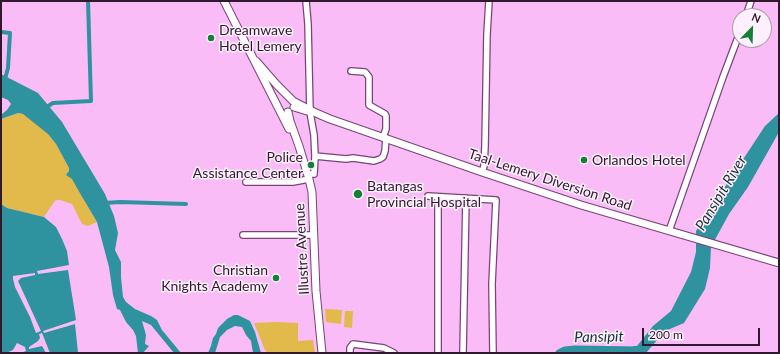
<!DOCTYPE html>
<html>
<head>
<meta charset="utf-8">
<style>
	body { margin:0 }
	#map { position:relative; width:780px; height:354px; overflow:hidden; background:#f9bcf6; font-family:Lato,sans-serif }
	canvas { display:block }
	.frame { position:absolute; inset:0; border:2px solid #30192f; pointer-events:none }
	.north { position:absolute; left:732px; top:8px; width:40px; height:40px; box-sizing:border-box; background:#fdf0fc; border:1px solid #ab9aaa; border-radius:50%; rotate:23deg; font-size:11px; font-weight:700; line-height:16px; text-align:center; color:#30192f }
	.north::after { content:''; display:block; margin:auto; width:14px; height:18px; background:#148036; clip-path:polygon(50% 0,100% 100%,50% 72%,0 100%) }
	.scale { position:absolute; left:642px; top:328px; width:118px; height:18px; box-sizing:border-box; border:2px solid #30192f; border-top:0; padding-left:5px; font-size:12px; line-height:14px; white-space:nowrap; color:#30192f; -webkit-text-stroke:3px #fdf0fc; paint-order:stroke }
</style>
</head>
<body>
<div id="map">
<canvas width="780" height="354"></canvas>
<div class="frame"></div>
<div class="north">N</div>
<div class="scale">200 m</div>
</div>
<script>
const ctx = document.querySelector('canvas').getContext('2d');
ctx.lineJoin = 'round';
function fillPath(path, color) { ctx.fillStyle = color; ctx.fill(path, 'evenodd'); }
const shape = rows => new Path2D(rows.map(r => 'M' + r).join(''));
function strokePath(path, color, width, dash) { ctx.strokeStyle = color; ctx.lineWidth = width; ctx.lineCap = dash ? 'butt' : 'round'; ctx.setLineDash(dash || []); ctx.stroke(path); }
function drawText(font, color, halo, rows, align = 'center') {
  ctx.font = font + ' Lato,sans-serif'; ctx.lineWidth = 3; ctx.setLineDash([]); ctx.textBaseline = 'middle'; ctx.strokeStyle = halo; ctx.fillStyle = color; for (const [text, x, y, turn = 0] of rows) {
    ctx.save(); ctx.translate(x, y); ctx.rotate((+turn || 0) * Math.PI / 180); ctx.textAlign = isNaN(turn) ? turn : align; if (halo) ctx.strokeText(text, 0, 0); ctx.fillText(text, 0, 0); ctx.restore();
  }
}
fillPath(shape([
	[18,113,23,114,30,118,48,134,56,144,69,168,69,171,81,195,97,222,88,226,82,224,72,204,60,200,56,200,54,202,44,217,7,208,1,204,1,119],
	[325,309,342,310,341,324,326,322],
	[345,311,353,311,352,328,344,327],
	[276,322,298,323,298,341,313,340,315,353,268,353,265,350,254,323]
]), '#e2b94b');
fillPath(shape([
	[1,74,38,93,62,122,105,194,114,216,118,233,115,250,121,262,121,277,123,297,126,302,135,309,151,316,157,320,162,330,181,353,174,353,151,325,142,321,146,335,145,344,149,346,143,353,138,353,136,336,133,330,126,322,120,310,117,309,113,295,109,267,97,222,81,195,72,179,66,175,69,171,69,168,56,144,48,134,23,114,18,113,1,119,1,115,7,110,11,104,8,100,1,97],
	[779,113,779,132,748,187,729,214,711,247,710,268,705,289,684,323,665,331,646,353,634,353,633,346,637,346,653,326,671,311,691,272,696,252,696,231,765,126],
	[1,204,7,208,44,217,56,227,62,239,67,251,69,265,37,271,38,274,68,270,76,320,43,331,44,333,75,324,78,353,50,353,42,333,39,334,40,338,38,341,29,347,29,349,42,346,46,353,21,353,26,351,25,347,17,343,13,350,6,353,1,353],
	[35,273,35,275,21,278,18,281,41,331,36,333,30,317,15,287,13,279,13,276],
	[234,315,238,315,250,321,255,332,261,353,253,353,251,341,246,335,242,327,235,326,227,330,220,337,215,353,208,353,211,346,213,338,216,334,218,328,227,319]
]), '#2f929f');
strokePath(shape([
	[1,32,10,33,8,68,5,79],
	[45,108,53,103,91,101,88,1],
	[104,203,120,202,186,204]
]), '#2f929f', 4);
strokePath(shape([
	[559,353,565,350,575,349,639,350]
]), '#2f929f', 7);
const minor = shape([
	[306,1,308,24,310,112,314,135,315,156],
	[746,16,751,1],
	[351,71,365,72,369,77,369,105,385,114,386,116,386,129,383,137],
	[482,172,484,166,485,146,487,34,489,1],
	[308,174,314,174,315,156,346,159,353,158,374,161,380,159,383,157,385,151,386,138],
	[246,182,293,182,309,179],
	[428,196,496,200,492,284,493,353],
	[669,231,723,77,740,32],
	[243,235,314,235],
	[350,353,350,348,353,344,384,348,394,353],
	[438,353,438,197],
	[463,353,466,198]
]);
const major = shape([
	[224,1,289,129],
	[256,61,277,85,293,101,316,113,330,119,482,172,581,205,779,263],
	[294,107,307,111],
	[288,112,290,121,299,146,309,179,312,192,316,291,322,353]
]);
strokePath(minor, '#784476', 8);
strokePath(major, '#784476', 9);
strokePath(minor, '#fff', 5.5);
strokePath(major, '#fff', 7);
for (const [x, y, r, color] of [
	[211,38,4,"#148036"],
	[584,160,4,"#148036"],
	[311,165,4,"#148036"],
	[358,194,5,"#148036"],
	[276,278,4,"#148036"]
]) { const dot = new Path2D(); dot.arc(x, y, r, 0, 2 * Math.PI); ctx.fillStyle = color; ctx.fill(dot); strokePath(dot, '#fdf0fc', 1.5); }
drawText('14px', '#30192f', '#fdf0fc', [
	["Dreamwave",219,30],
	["Hotel Lemery",219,46],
	["Police",303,157,"right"],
	["Assistance Center",303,173,"right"],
	["Orlandos Hotel",592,160],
	["Batangas",367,186],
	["Provincial Hospital",367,202],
	["Christian",268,270,"right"],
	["Knights Academy",268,286,"right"]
], 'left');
drawText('14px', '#30192f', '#fdf0fc', [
	["Taal-Lemery Diversion Road",550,180,18],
	["Illustre Avenue",302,249,-93]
]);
drawText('italic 15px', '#163337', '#fdf0fc', [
	["Pansipit River",721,193,-59],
	["Pansipit",599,337,-1]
]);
</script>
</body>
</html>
